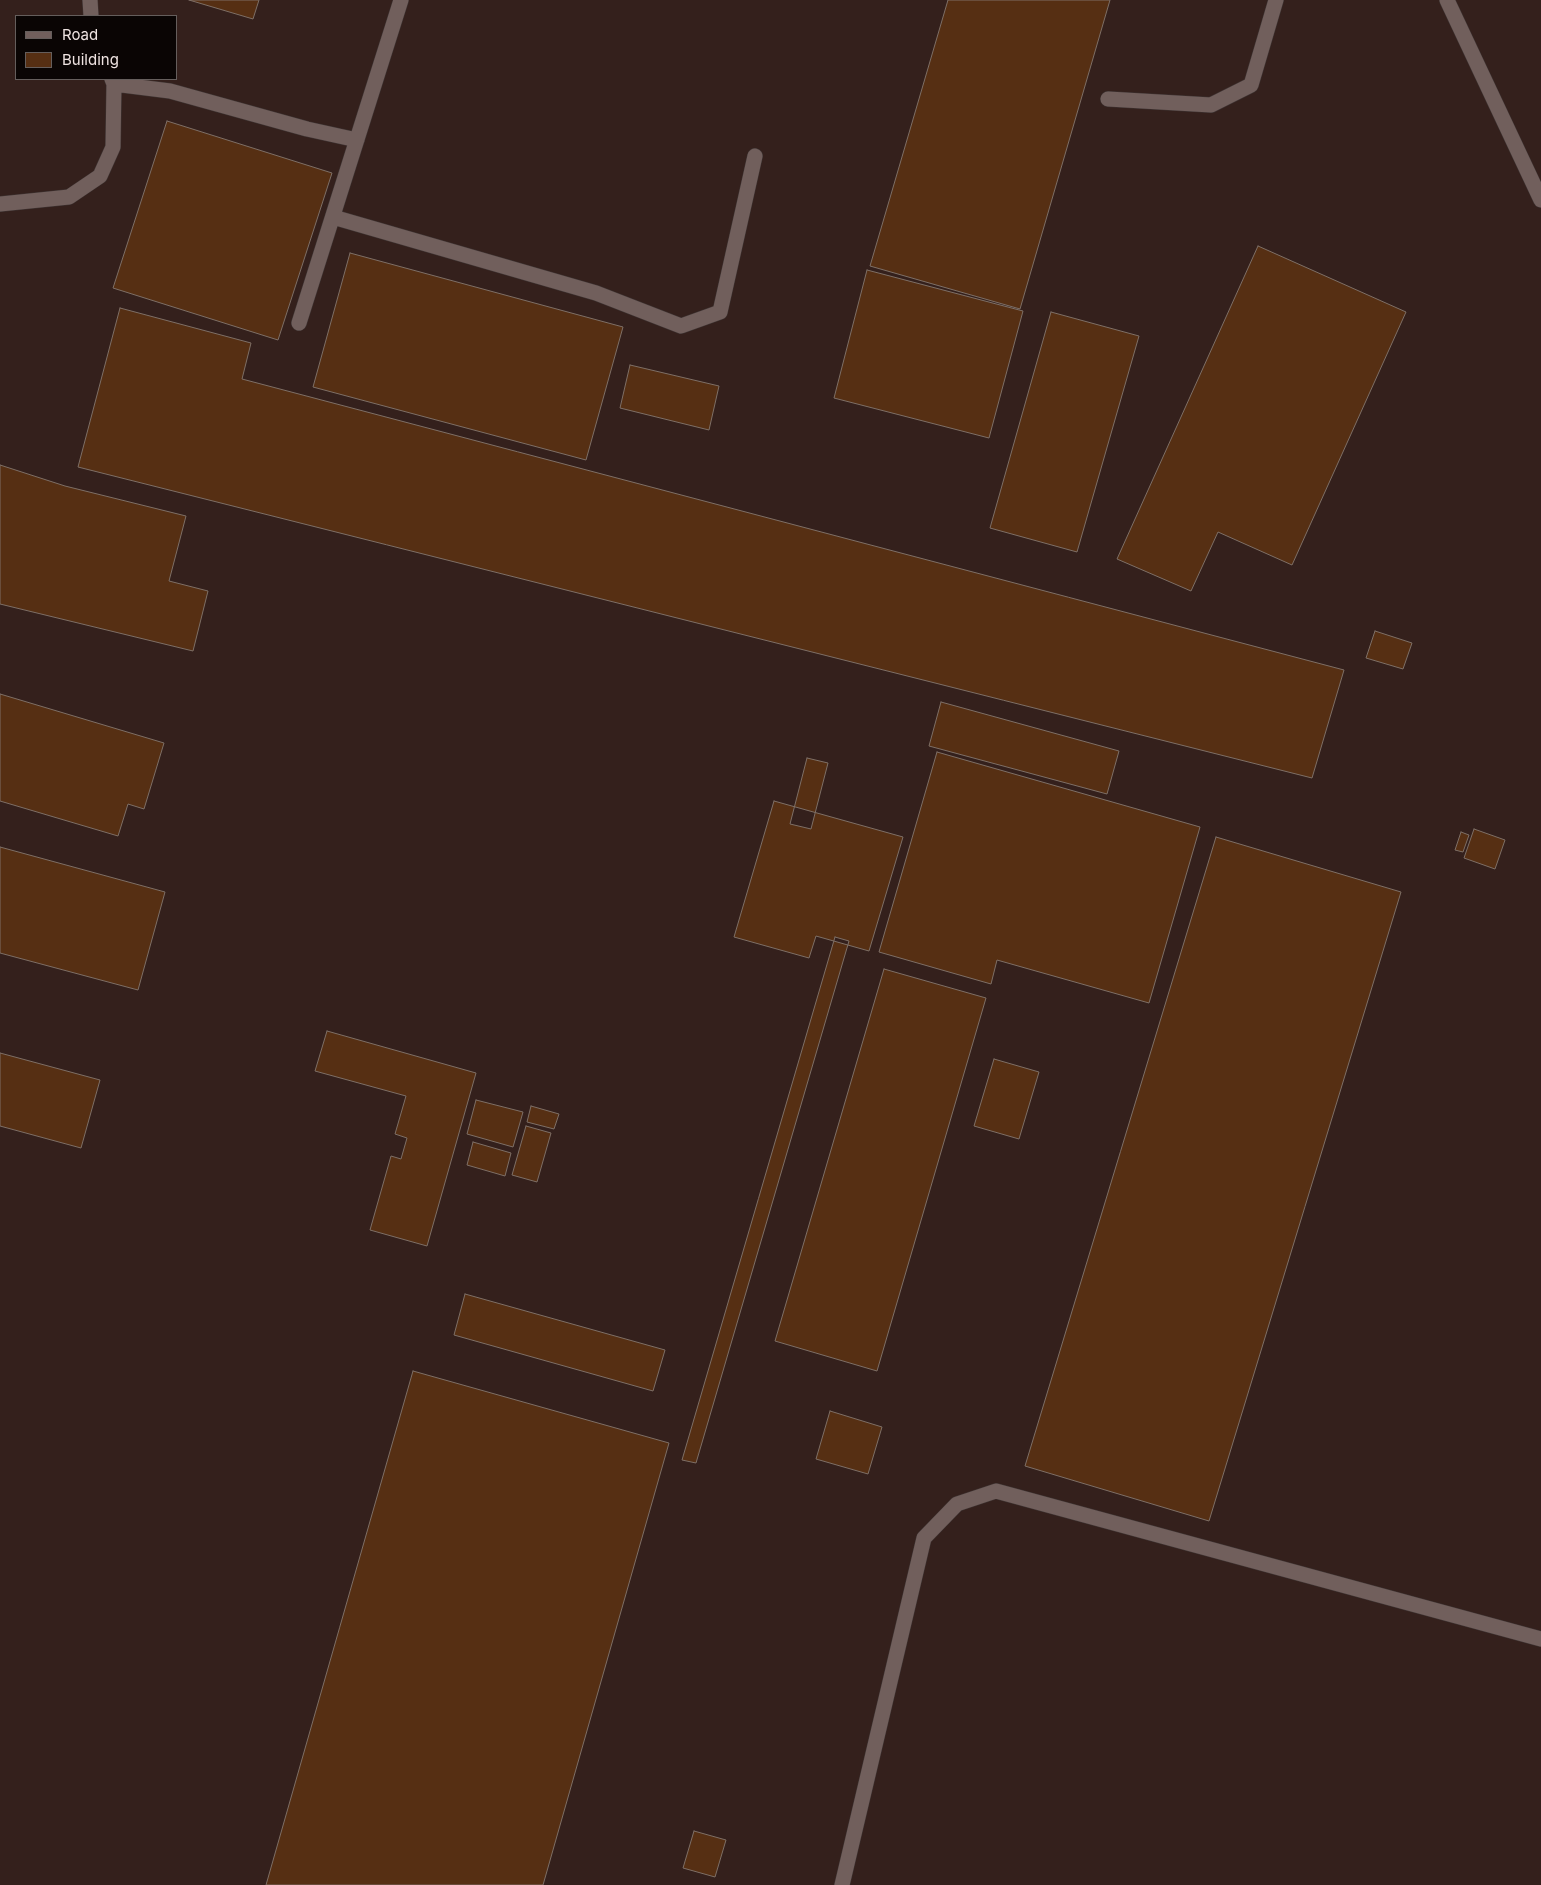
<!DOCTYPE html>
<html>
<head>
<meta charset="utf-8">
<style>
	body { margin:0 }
	#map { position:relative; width:1541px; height:1885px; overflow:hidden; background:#261815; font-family:Inter,sans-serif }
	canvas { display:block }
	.legend { position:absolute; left:15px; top:15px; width:162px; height:65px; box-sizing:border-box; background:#0a0504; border:1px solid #655e5c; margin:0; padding:6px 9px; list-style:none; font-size:15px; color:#eee3e1 }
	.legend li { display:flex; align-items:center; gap:10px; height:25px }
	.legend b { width:25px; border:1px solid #655e5c }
</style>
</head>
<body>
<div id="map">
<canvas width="1541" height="1885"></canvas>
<ul class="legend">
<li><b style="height:6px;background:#715f5c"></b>Road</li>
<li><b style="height:14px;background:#562f13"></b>Building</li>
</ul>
</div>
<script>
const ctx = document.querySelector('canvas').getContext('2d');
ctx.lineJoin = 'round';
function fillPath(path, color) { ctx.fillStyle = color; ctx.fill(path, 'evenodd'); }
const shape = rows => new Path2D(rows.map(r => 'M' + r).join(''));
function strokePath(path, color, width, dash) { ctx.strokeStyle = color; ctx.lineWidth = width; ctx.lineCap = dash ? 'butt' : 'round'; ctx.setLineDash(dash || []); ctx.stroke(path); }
fillPath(shape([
	[0,0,1541,0,1541,1885,0,1885],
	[16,16,176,16,176,79,16,79]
]), '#34201c');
const building = shape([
	[189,0,259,0,253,19,189,0],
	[948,0,1110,0,1020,309,870,266,948,0],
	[167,121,332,173,278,340,113,288,167,121],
	[1258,246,1406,312,1292,565,1218,532,1191,591,1117,559,1258,246],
	[350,253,623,327,586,460,313,387,350,253],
	[867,270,1023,311,989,438,834,398,867,270],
	[120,308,251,343,242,379,1344,670,1312,778,78,467,120,308],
	[1051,312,1139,336,1077,552,990,528,1051,312],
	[630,365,719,386,709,430,620,408,630,365],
	[0,465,65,486,186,516,169,581,208,591,193,651,0,604,0,465],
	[1375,631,1412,643,1403,669,1366,658,1375,631],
	[0,694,164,743,144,809,128,804,118,836,0,801,0,694],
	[941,702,1119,751,1107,794,929,746,941,702],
	[937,752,1200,827,1149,1003,997,960,991,984,879,952,937,752],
	[807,758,828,763,811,829,790,824,807,758],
	[774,801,903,837,869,951,816,936,809,958,734,937,774,801],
	[1474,829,1505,840,1495,869,1464,858,1474,829],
	[1461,832,1469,835,1463,852,1455,850,1461,832],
	[1216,837,1401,892,1209,1521,1025,1466,1216,837],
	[0,847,165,892,138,990,0,953,0,847],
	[835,937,849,941,696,1463,682,1460,835,937],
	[884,969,986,998,877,1371,775,1341,884,969],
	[327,1031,476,1073,427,1246,370,1230,391,1156,401,1159,407,1138,395,1134,406,1096,315,1071,327,1031],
	[0,1053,100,1080,81,1148,0,1126,0,1053],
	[994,1059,1039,1072,1019,1139,974,1126,994,1059],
	[476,1100,523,1112,513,1147,467,1134,476,1100],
	[531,1106,559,1114,554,1129,527,1122,531,1106],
	[526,1126,551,1133,537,1182,512,1175,526,1126],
	[473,1142,511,1153,505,1176,467,1165,473,1142],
	[465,1294,665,1350,653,1391,454,1335,465,1294],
	[413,1371,669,1443,543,1885,266,1885,413,1371],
	[830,1411,882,1427,868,1474,816,1459,830,1411],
	[694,1831,726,1840,715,1877,683,1868,694,1831]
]);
fillPath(building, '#562f13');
strokePath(building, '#7e6f66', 1);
const lane = shape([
	[90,0,91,16],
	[114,84,170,91,307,129,357,140],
	[1108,99,1211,105,1251,85,1276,0],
	[0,204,69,197,100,176,113,147,114,84,112,79],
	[333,217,596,293,681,326,720,312,755,156],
	[299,323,401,0]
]);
const street = shape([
	[1447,0,1541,200],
	[842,1885,924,1538,957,1504,996,1491,1541,1639]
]);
strokePath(lane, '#3f3534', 16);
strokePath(street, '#3f3534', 16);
strokePath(lane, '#715f5c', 15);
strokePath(street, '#715f5c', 15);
</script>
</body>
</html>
